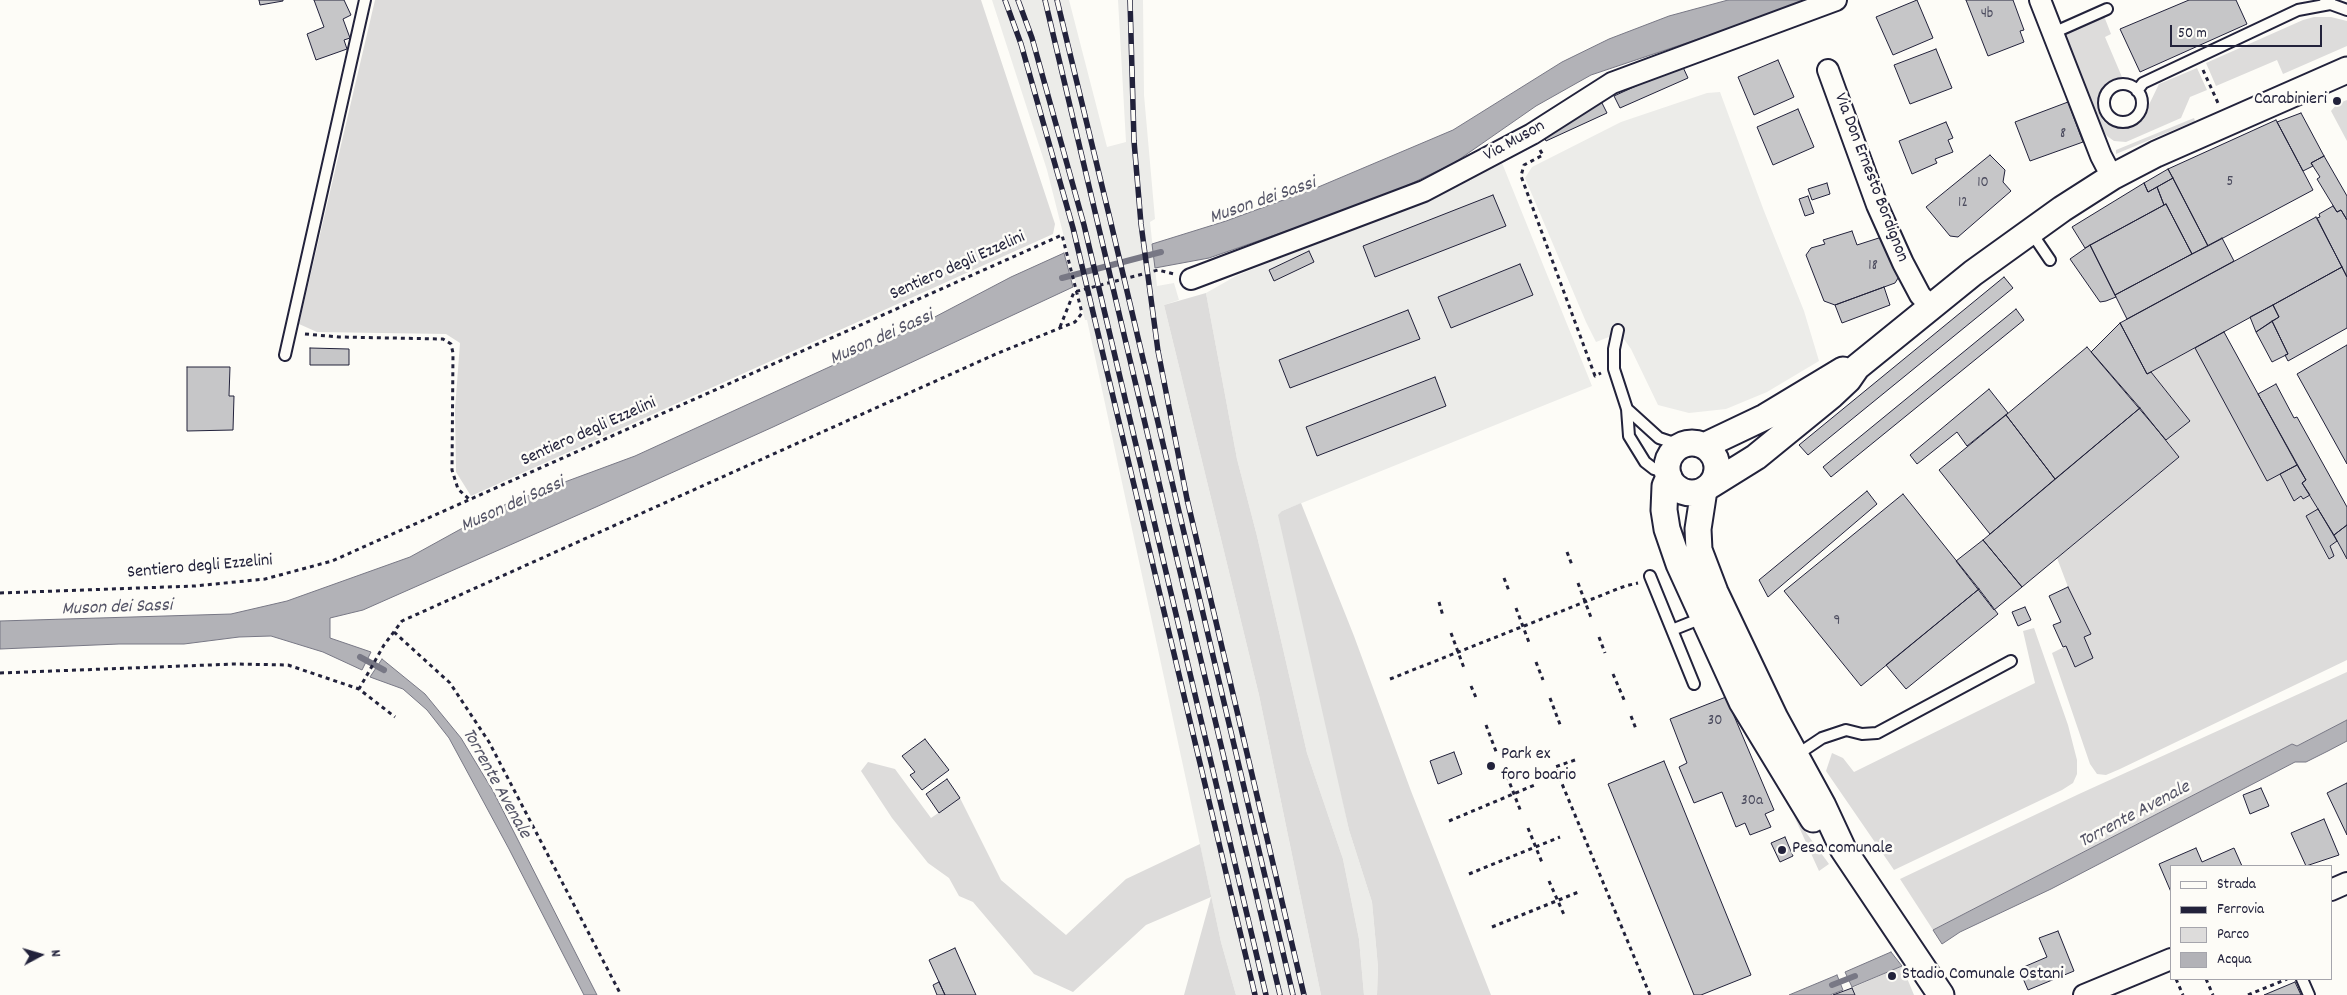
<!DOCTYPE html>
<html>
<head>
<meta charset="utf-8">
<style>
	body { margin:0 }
	#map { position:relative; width:2347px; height:995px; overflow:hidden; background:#fdfcf7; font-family:Dekko,sans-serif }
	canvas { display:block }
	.legend { position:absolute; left:2170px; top:865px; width:162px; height:115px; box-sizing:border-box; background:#fdfcf7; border:1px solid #a5a5ac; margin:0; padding:6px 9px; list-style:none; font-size:15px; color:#22223b }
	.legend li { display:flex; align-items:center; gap:10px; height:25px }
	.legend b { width:25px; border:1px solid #a5a5ac }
	.north { position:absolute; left:15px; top:930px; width:50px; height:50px; -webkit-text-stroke:4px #fdfcf7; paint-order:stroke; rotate:84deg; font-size:14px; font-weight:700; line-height:20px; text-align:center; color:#22223b }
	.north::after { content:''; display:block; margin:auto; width:18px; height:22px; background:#22223b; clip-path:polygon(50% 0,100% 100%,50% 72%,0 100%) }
	.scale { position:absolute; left:2170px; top:25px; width:152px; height:22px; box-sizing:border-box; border:2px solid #22223b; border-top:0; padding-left:6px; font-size:15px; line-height:18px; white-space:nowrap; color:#22223b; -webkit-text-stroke:4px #fdfcf7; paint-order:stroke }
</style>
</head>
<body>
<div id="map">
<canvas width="2347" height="995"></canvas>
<ul class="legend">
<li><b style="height:6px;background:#fdfcf7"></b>Strada</li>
<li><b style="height:6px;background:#22223b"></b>Ferrovia</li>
<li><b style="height:14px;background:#dddcdb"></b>Parco</li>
<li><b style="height:14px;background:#b2b2b7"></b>Acqua</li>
</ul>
<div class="north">N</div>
<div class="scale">50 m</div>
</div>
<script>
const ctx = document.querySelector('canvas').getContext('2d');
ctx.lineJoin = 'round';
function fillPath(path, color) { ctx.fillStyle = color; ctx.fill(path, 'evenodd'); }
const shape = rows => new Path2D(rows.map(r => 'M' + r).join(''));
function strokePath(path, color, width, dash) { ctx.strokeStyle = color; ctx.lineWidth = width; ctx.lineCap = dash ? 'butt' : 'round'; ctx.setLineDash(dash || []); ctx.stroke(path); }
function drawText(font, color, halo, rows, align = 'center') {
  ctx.font = font + ' Dekko,sans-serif'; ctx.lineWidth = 5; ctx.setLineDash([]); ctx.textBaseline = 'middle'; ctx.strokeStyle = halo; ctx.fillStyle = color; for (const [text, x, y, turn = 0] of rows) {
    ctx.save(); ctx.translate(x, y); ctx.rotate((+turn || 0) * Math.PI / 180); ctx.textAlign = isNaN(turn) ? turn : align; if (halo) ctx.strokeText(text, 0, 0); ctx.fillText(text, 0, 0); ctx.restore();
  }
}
fillPath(shape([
	[992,0,1069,0,1107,147,1126,142,1118,0,1143,0,1144,95,1155,219,1150,222,1157,286,1174,283,1179,300,1164,305,1259,695,1321,995,1236,995,1221,942,1087,320,1085,320,1047,170],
	[1720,92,1764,211,1804,311,1819,361,1767,392,1726,409,1689,413,1658,405,1631,349,1618,331,1609,337,1596,342,1586,322,1525,178,1532,167,1621,122,1707,93],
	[1500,158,1592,386,1282,511,1349,830,1372,902,1378,967,1377,995,1364,995,1359,939,1343,859,1307,753,1257,536,1237,459,1206,293,1236,276,1391,213]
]), '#ecece9');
fillPath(shape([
	[375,0,981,0,1055,224,1053,234,471,496,456,472,455,409,460,343,446,334,317,332,299,324],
	[2104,16,2111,34,2105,37,2122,77,2104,86,2099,93,2097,103,2098,112,2104,122,2118,129,2130,128,2143,117,2159,84,2197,68,2207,90,2190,97,2181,118,2126,142,2114,141,2107,136,2101,128,2065,33],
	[2314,17,2331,17,2347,21,2347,46,2283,74,2277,60,2216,86,2206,63,2303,20],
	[2347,100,2347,141,2331,111,2337,104],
	[2194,118,2195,121,2116,154,2116,150],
	[1206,293,1237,459,1257,536,1307,753,1343,859,1359,939,1364,995,1321,995,1259,695,1164,305],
	[2195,348,2267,481,2280,474,2303,499,2310,495,2318,509,2306,516,2328,559,2334,556,2330,546,2337,541,2347,559,2347,660,2120,769,2106,775,2097,774,2090,764,2052,653,2066,646,2075,667,2093,658,2084,637,2091,633,2068,587,2057,558,2179,457,2166,440,2190,421,2151,372],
	[1301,503,1354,636,1411,791,1491,995,1377,995,1378,967,1372,902,1349,830,1278,515,1282,511],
	[2034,628,2068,725,2077,760,2077,774,2073,783,2062,790,1894,870,1826,771,1832,753,1843,758,1854,772,2035,683,2023,631],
	[2347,672,2347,720,2297,746,2292,744,1933,930,1900,879,2079,794],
	[868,762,895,769,931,818,960,798,1001,880,1066,935,1126,879,1200,844,1221,942,1236,995,1184,995,1211,897,1146,925,1073,992,1034,974,973,902,959,896,949,878,928,863,892,818,861,771],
	[1794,816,1829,864,1819,871],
	[1902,966,1914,995,1833,995,1852,988]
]), '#dddcdb');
const water = shape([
	[1728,0,1806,0,1743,24,1591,75,1536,106,1454,163,1381,198,1209,258,1155,268,1152,244,1226,221,1316,188,1453,130,1562,62,1609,39,1669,16,1728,0],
	[1064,253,1073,287,773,427,596,507,363,610,330,618,330,638,371,652,362,670,323,652,271,636,239,637,184,644,119,644,0,649,0,621,231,614,287,601,410,557,508,503,635,456,910,330,1011,277,1064,253],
	[382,659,425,694,461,738,493,791,597,995,584,995,509,849,449,738,427,710,403,689,370,677,382,659],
	[2347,720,2347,741,2328,751,2306,762,2295,762,2051,889,1960,932,1942,944,1933,930,2292,744,2297,746,2347,720],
	[1891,952,1902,966,1852,987,1845,972,1891,952],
	[1837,975,1843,990,1830,995,1789,995,1837,975]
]);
fillPath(water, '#b2b2b7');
strokePath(water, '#787885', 1);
strokePath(shape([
	[1062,278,1161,252],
	[360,657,384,670],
	[1832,985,1855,976]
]), '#787885', 6);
const building = shape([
	[259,0,283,0,283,1,260,5,259,0],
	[314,0,344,0,351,15,343,19,350,38,344,40,347,49,316,60,307,34,324,27,314,0],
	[1917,0,1933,38,1893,55,1876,17,1917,0],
	[1966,0,2013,0,2024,30,2020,31,2024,42,1988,56,1966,0],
	[2189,0,2236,0,2247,24,2140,72,2120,29,2189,0],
	[1936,49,1952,88,1910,104,1894,65,1936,49],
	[1778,60,1794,97,1754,115,1738,77,1778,60],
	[1682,65,1688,78,1620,108,1614,96,1682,65],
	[1601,101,1607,113,1546,141,1541,130,1601,101],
	[2068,102,2083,142,2030,161,2015,122,2068,102],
	[1798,109,1814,147,1773,165,1757,127,1798,109],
	[2301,113,2324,156,2311,163,2313,166,2303,171,2277,122,2301,113],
	[2276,120,2313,190,2208,246,2168,169,2276,120],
	[1946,122,1953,138,1948,140,1953,152,1935,159,1937,163,1912,174,1899,141,1946,122],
	[1990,155,2005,170,2003,182,2011,191,1958,237,1950,236,1926,207,1990,155],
	[2324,156,2347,196,2347,220,2341,210,2337,212,2317,179,2320,177,2311,163,2324,156],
	[2168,169,2173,178,2148,192,2144,183,2168,169],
	[2173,178,2208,246,2192,254,2166,204,2164,205,2157,187,2173,178],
	[1827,183,1830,194,1812,200,1808,189,1827,183],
	[2144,183,2148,192,2157,187,2164,205,2085,248,2072,227,2144,183],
	[1493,195,1506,226,1375,277,1363,246,1493,195],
	[1808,196,1814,213,1805,216,1799,199,1808,196],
	[2166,204,2192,254,2115,295,2090,245,2166,204],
	[2333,206,2337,212,2341,210,2347,220,2347,277,2317,218,2320,217,2319,214,2333,206],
	[2316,217,2342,267,2147,374,2120,323,2316,217],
	[1852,231,1857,245,1885,236,1900,275,1895,283,1835,305,1824,301,1806,255,1811,248,1825,244,1823,240,1852,231],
	[2222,238,2234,261,2127,319,2115,295,2222,238],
	[2090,245,2116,297,2106,301,2100,302,2070,259,2090,245],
	[1309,251,1314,262,1274,281,1269,270,1309,251],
	[1520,264,1533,295,1451,328,1438,297,1520,264],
	[2342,267,2347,277,2347,328,2288,361,2285,355,2288,354,2272,321,2279,317,2273,305,2342,267],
	[2004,277,2013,288,1808,455,1799,445,2004,277],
	[1884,287,1890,305,1842,323,1835,305,1884,287],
	[2273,305,2279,317,2256,332,2250,317,2273,305],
	[2016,309,2024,320,1831,477,1823,467,2016,309],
	[1408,310,1420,339,1290,388,1279,360,1408,310],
	[2272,321,2288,354,2272,362,2256,332,2272,321],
	[2120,323,2147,374,2151,372,2190,421,2166,440,2091,352,2120,323],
	[2224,332,2297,465,2267,481,2195,348,2224,332],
	[2347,345,2347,464,2297,374,2347,345],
	[2087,347,2140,408,2055,479,2006,415,2087,347],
	[310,348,349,349,349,365,310,365,310,348],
	[187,367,230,367,229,396,234,396,233,430,187,431,187,367],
	[1435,377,1446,406,1317,456,1306,427,1435,377],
	[2276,384,2294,418,2297,417,2347,507,2347,525,2334,535,2302,483,2306,480,2258,394,2276,384],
	[1989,389,2008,413,1967,446,1957,432,1917,464,1910,455,1989,389],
	[2140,408,2179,457,2022,587,1983,540,2140,408],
	[2006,415,2055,479,1990,534,1939,470,2006,415],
	[2297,465,2306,480,2302,483,2310,495,2303,499,2301,496,2294,501,2280,474,2297,465],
	[1867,491,1877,504,1768,597,1759,580,1867,491],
	[1903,494,1979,589,1861,686,1784,591,1903,494],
	[2318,509,2337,541,2330,546,2334,556,2329,559,2306,516,2318,509],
	[2347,525,2347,559,2334,535,2347,525],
	[1983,540,2022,587,1994,610,1956,561,1983,540],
	[2068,587,2091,634,2084,637,2093,658,2075,667,2066,646,2063,647,2053,625,2061,622,2049,596,2068,587],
	[1979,589,1998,614,1906,689,1886,665,1979,589],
	[2025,607,2031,620,2018,626,2012,612,2025,607],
	[1726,697,1774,810,1765,814,1771,827,1750,835,1745,823,1736,827,1722,792,1694,803,1679,767,1687,763,1670,719,1726,697],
	[925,739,949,770,922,790,910,775,915,772,902,756,925,739],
	[1454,752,1462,774,1438,784,1430,761,1454,752],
	[1664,761,1751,975,1701,995,1694,995,1608,784,1664,761],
	[947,779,960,798,939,813,926,794,947,779],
	[2347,783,2347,835,2327,793,2347,783],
	[2261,788,2269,806,2250,814,2243,795,2261,788],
	[2324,819,2339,855,2306,866,2291,833,2324,819],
	[1785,837,1793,856,1780,862,1771,843,1785,837],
	[2196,848,2202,862,2234,848,2242,866,2171,866,2171,892,2159,864,2196,848],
	[2058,931,2074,971,2028,990,2019,969,2047,957,2039,938,2058,931],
	[955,948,976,995,945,995,929,960,955,948],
	[939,982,945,995,937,995,933,985,939,982],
	[2295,982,2301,995,2264,995,2295,982],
	[1852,988,1855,995,1833,995,1852,988]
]);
fillPath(building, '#c6c6c8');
strokePath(building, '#22223b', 1);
const service = shape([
	[2325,2,2347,10],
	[2053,33,2107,9],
	'2104 103a19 19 0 1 1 38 0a19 19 0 1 1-38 0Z',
	[2137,91,2143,83,2298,10,2330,4,2330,0],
	[2031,232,2050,260],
	[1618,330,1614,349,1614,369,1627,409,1629,436,1645,462,1654,469,1667,473],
	[285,355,365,0],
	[1627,409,1659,438,1680,445],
	[1650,576,1694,684],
	[1672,630,1702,618],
	[1795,756,1822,738,1846,730,1862,734,1877,733,2011,661],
	[2302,979,2309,995]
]);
const minor = shape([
	[2040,0,2101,156,2112,177],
	[1828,70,1877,205,1903,263,1920,295,1932,308],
	[1191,279,1424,191,1532,134,1612,83,1836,0],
	[2331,890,2347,883],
	[2084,995,2171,959]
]);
const tertiary = shape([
	'1667 468a25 25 0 1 1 50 0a25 25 0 1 1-50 0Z',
	[1704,446,1765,417,1843,370],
	[1669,477,1665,486,1664,510,1667,529,1679,564,1742,702,1813,819],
	[1711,485,1756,457,1832,395,1848,380,1857,367,1973,273,2062,209,2112,177,2156,154,2347,70],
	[1704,490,1698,529,1699,550,1715,592,1775,718,1823,806,1843,849,1941,995]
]);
strokePath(service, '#22223b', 14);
strokePath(minor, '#22223b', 24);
strokePath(tertiary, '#22223b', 29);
strokePath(shape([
	[2203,70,2218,103],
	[1540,150,1543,155,1524,165,1521,176,1595,376,1601,373],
	[1060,327,1074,292,1158,270,1174,274],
	[305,334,339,337,443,339,451,344,453,353,452,470,458,489,471,501],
	[1567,552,1572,565],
	[1504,578,1509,591],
	[1578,583,1592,620],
	[0,593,195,586,265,579,332,561,1062,235,1082,313,1075,322,998,353,402,621,384,645,359,689],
	[1439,602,1443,616],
	[1516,608,1530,645],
	[394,632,450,683,489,742,621,995],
	[1451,633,1464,668],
	[1599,637,1605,653],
	[1536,662,1543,680],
	[0,673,235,664,288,665,359,689,395,717],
	[1613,674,1625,702],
	[1390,679,1625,586,1638,583],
	[1471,686,1477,700],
	[1550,698,1561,727],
	[1631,716,1636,729],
	[1486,725,1497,754],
	[1575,760,1555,767,1650,995],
	[1507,776,1521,812],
	[1449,821,1537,784],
	[1528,828,1543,865],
	[1469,874,1560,837],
	[1549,881,1565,917],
	[1492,927,1581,891],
	[2176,979,2183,995],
	[2206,979,2213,995],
	[2248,995,2287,979]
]), '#22223b', 3, [4, 4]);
strokePath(service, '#fdfcf7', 10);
strokePath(minor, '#fdfcf7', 20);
strokePath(tertiary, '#fdfcf7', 25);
const rail = shape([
	[1005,0,1021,44,1073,228,1255,995],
	[1018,0,1032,38,1084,225,1266,995],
	[1045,0,1280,995],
	[1057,0,1110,219,1293,995],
	[1130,0,1134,141,1141,224,1158,351,1187,499,1304,995]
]);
strokePath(rail, '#22223b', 5.5);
strokePath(rail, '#fdfcf7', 4, [11]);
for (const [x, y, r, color] of [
	[2337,101,5,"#22223b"],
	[1491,766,5,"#22223b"],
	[1782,850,5,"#22223b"],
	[1892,976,5,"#22223b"]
]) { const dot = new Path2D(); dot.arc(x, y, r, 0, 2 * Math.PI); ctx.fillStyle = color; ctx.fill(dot); strokePath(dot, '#fdfcf7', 2); }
drawText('15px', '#4b4b5e', null, [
	["4b",1987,15],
	["8",2063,135],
	["5",2230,183],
	["10",1983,184],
	["12",1963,204],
	["18",1873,267],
	["9",1837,622],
	["30",1715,722],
	["30a",1752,802]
]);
drawText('18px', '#22223b', '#fdfcf7', [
	["Carabinieri",2327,101,"right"],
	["Park ex",1501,756],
	["foro boario",1501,777],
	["Pesa comunale",1792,850],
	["Stadio Comunale Ostani",1902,976]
], 'left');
drawText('18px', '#22223b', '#fdfcf7', [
	["Via Muson",1515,142,-29],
	["Via Don Ernesto Bordignon",1870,178,69],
	["Sentiero degli Ezzelini",958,267,-24],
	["Sentiero degli Ezzelini",589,433,-24],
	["Sentiero degli Ezzelini",200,568,-5]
]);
drawText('italic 19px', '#545466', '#fdfcf7', [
	["Muson dei Sassi",1263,202,-19],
	["Muson dei Sassi",882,339,-24],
	["Muson dei Sassi",513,506,-24],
	["Muson dei Sassi",117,609,-2],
	["Torrente Avenale",495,784,61],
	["Torrente Avenale",2135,816,-28]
]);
</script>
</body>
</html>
